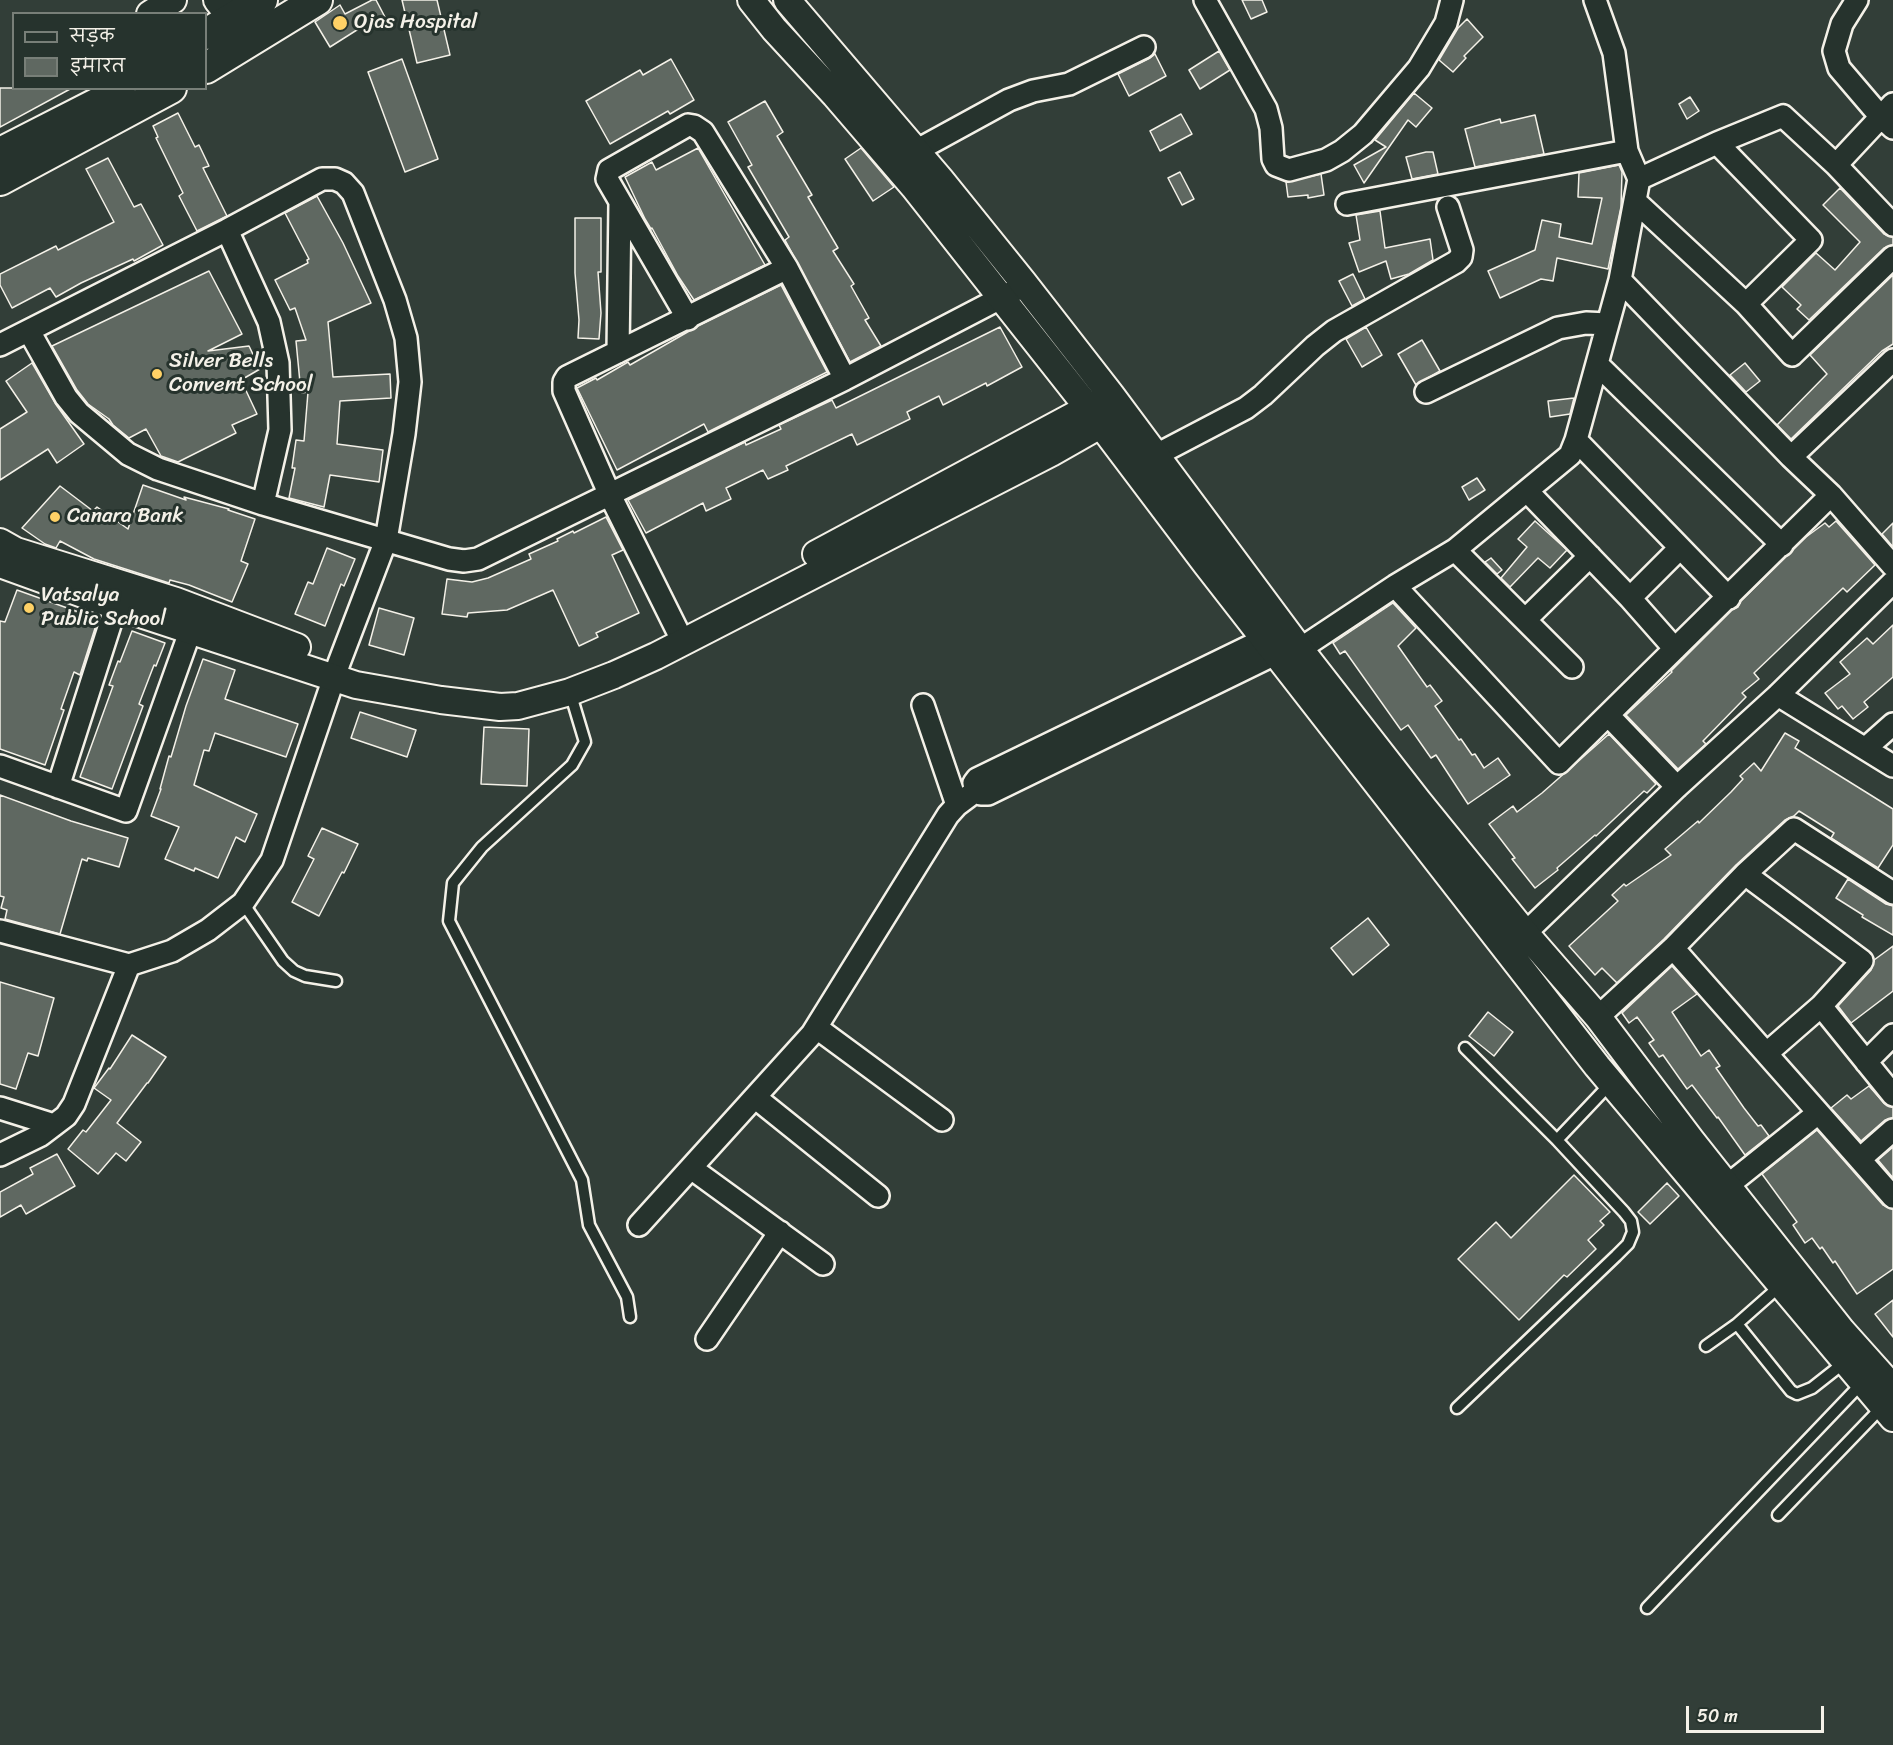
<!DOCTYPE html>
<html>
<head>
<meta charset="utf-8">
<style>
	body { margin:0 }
	#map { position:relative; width:1893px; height:1745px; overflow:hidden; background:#323e38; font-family:Sriracha,"Playpen Sans Deva",sans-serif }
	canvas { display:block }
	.legend { position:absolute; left:12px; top:12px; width:195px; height:78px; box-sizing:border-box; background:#26332d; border:2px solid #787f78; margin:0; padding:8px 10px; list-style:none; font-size:18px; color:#f4f1e8 }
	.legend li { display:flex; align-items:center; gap:12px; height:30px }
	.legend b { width:30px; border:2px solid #787f78 }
	.scale { position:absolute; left:1686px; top:1706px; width:138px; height:27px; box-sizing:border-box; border:3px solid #f4f1e8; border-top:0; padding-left:8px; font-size:18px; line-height:21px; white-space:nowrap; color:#f4f1e8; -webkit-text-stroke:4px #26332d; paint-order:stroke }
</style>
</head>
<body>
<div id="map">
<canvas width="1893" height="1745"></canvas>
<ul class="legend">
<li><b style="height:8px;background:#26332d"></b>सड़क</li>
<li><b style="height:16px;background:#5f6861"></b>इमारत</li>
</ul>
<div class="scale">50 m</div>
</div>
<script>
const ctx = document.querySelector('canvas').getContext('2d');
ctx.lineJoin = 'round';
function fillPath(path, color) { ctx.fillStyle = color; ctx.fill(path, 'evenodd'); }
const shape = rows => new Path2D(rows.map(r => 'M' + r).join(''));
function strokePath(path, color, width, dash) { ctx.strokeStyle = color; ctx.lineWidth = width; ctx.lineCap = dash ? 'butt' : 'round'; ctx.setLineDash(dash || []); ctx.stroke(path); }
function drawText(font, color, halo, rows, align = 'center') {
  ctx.font = font + ' Sriracha,sans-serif'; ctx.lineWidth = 6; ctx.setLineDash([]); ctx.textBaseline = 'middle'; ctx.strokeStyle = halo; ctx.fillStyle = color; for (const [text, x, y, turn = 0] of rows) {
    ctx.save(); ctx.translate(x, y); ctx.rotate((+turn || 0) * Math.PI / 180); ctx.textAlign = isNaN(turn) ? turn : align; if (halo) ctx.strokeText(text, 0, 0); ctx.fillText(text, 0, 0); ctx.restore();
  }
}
const building = shape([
	[372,0,376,0,386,19,362,31,360,28,330,47,315,22,340,5,345,14,372,0],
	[402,0,437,0,450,55,417,63,402,0],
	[1242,0,1262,0,1267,12,1251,19,1242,0],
	[1467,19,1483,37,1464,56,1466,58,1453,72,1439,60,1458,28,1467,19],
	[1219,51,1230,70,1200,89,1189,70,1219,51],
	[1155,54,1166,76,1129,96,1118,74,1150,58,1155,54],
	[402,59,438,159,405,172,368,72,402,59],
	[671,59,694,100,670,114,668,111,610,144,586,101,640,70,643,75,671,59],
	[0,88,72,88,0,127,0,88],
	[1414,93,1432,108,1416,127,1408,120,1364,183,1354,165,1386,147,1375,140,1414,93],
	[1690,97,1699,111,1687,119,1679,104,1690,97],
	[765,101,783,132,777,136,812,195,808,197,838,248,833,251,854,284,851,286,869,318,865,320,881,346,850,362,785,240,789,237,748,167,752,165,728,122,765,101],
	[178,113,195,147,199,145,209,166,203,168,227,216,197,231,179,196,183,193,156,138,158,137,153,126,178,113],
	[1181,114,1192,134,1160,151,1150,131,1181,114],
	[1535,115,1544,154,1475,167,1465,129,1500,119,1501,123,1535,115],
	[698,148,765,265,694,300,678,276,652,228,651,229,645,219,625,177,652,162,656,170,698,148],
	[861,148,894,187,873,201,845,159,861,148],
	[1426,152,1433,152,1438,174,1412,179,1406,157,1426,152],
	[108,158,134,207,141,204,163,245,134,261,133,259,81,283,56,297,50,288,12,308,0,285,0,274,56,246,58,250,114,222,86,169,108,158],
	[1619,165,1622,172,1621,207,1608,269,1557,258,1553,281,1541,279,1500,298,1488,271,1535,250,1542,220,1561,224,1559,237,1592,244,1602,198,1578,197,1579,173,1619,165],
	[1180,172,1194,199,1182,205,1168,178,1180,172],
	[1321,174,1324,195,1308,198,1308,195,1288,197,1286,182,1321,174],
	[1840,188,1884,234,1893,237,1893,245,1884,248,1809,320,1797,309,1801,305,1782,287,1816,253,1835,270,1860,242,1823,205,1840,188],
	[317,196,343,243,371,303,328,322,333,377,390,374,391,398,340,401,337,444,383,450,379,482,330,475,324,507,289,498,295,468,292,468,296,440,304,441,308,392,301,393,296,341,306,340,295,308,290,310,275,280,308,263,307,260,309,259,285,213,317,196],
	[1380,211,1385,248,1430,239,1433,260,1409,274,1391,279,1386,261,1359,272,1349,243,1360,240,1356,215,1380,211],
	[575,218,601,218,601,272,598,272,601,313,599,339,578,338,579,320,575,273,575,218],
	[209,271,242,334,208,351,249,346,260,369,241,380,257,414,232,425,236,433,178,462,161,456,146,429,129,438,113,425,109,419,88,404,77,390,52,346,209,271],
	[1353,274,1365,299,1352,306,1339,281,1353,274],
	[1893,275,1893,344,1882,351,1791,439,1777,425,1827,374,1810,355,1893,275],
	[781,285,827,372,708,432,704,424,617,470,577,388,596,378,597,380,628,362,630,365,698,326,781,285],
	[1000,327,1022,367,987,386,986,383,943,405,939,396,907,412,910,419,857,445,852,434,786,466,788,470,768,479,763,470,726,488,731,499,706,511,703,503,646,533,628,500,745,442,746,445,781,429,779,425,832,400,836,408,1000,327],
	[1366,327,1382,355,1362,367,1346,339,1366,327],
	[1422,340,1440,371,1416,385,1398,354,1422,340],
	[32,363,55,403,84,444,57,463,48,449,0,480,0,429,27,412,6,381,32,363],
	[1745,363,1760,381,1746,392,1730,375,1745,363],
	[1574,398,1570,414,1550,417,1548,401,1574,398],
	[1477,478,1485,490,1469,500,1462,487,1477,478],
	[143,485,186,500,184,497,229,509,228,510,255,519,241,561,248,564,232,602,189,585,170,580,169,583,94,559,60,541,56,548,45,544,22,528,60,486,93,511,97,507,128,529,143,485],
	[606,517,623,550,612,555,639,613,596,633,598,637,579,646,553,590,507,610,468,613,467,617,442,614,447,579,472,582,488,578,531,559,529,554,558,541,557,539,573,531,574,533,606,517],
	[1535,521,1567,550,1550,568,1538,558,1510,587,1501,578,1527,547,1518,539,1535,521],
	[1836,521,1875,565,1847,592,1843,588,1754,673,1759,679,1742,693,1746,697,1703,741,1706,744,1678,769,1626,715,1672,672,1671,671,1732,610,1738,607,1741,601,1806,537,1825,523,1829,527,1836,521],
	[1893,523,1893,547,1882,534,1893,523],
	[327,548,355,559,344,586,341,584,325,626,295,614,308,582,313,584,327,548],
	[1491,558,1502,570,1497,574,1485,562,1491,558],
	[17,590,98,619,80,675,74,672,61,709,64,710,45,765,0,749,0,621,5,622,17,590],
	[1393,603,1416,628,1398,646,1427,687,1430,685,1442,701,1435,706,1459,740,1461,739,1472,755,1475,754,1484,768,1498,758,1510,775,1468,804,1436,755,1431,758,1408,725,1401,730,1345,651,1340,654,1333,643,1393,603],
	[379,608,414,618,404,655,369,645,379,608],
	[1893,625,1893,677,1864,702,1868,707,1853,719,1842,706,1838,709,1825,693,1850,674,1840,662,1867,638,1873,644,1893,625],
	[132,631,165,643,156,666,154,665,139,704,143,706,112,789,80,777,113,686,109,685,118,661,120,662,132,631],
	[203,659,235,670,225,699,298,724,286,757,215,733,209,751,204,750,194,785,257,814,245,842,236,837,218,878,195,868,194,871,165,859,179,827,151,816,161,789,160,789,169,756,171,757,186,706,203,659],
	[360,712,416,730,407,757,351,738,360,712],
	[484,727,529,729,527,786,481,784,484,727],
	[1785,733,1799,741,1795,748,1893,809,1893,845,1878,868,1831,838,1834,833,1799,811,1794,816,1785,820,1736,865,1664,939,1617,983,1602,968,1595,975,1569,946,1618,901,1612,895,1624,884,1626,886,1671,855,1665,849,1698,821,1699,823,1731,792,1743,779,1740,776,1754,763,1761,771,1785,733],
	[1609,734,1656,784,1647,793,1644,791,1596,836,1595,835,1557,868,1558,870,1535,888,1512,859,1515,858,1489,824,1513,806,1517,812,1542,793,1609,734],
	[0,795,71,821,128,838,119,867,88,858,87,861,82,859,60,934,5,919,7,910,1,908,4,897,0,896,0,795],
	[322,828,358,844,344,873,342,872,319,916,292,902,314,859,308,856,322,828],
	[1848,879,1886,904,1893,906,1893,935,1862,917,1863,915,1836,898,1848,879],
	[1368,918,1389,945,1353,975,1331,948,1368,918],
	[1893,946,1893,991,1851,1023,1838,1006,1871,970,1874,960,1893,946],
	[1672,966,1697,994,1672,1012,1701,1056,1709,1050,1720,1066,1716,1068,1744,1108,1758,1126,1761,1125,1769,1136,1745,1155,1718,1117,1717,1118,1692,1085,1687,1089,1663,1055,1659,1057,1649,1043,1654,1040,1637,1017,1629,1023,1622,1013,1672,966],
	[0,982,54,998,38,1056,28,1053,16,1089,0,1084,0,982],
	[1488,1012,1513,1032,1494,1056,1469,1036,1488,1012],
	[132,1035,166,1057,148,1083,147,1083,117,1123,141,1142,126,1161,116,1153,98,1174,68,1149,83,1130,86,1132,111,1100,94,1088,109,1068,110,1069,132,1035],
	[1869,1086,1884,1103,1893,1107,1893,1118,1885,1120,1861,1141,1831,1108,1847,1095,1851,1099,1869,1086],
	[1817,1130,1883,1205,1893,1209,1893,1269,1857,1294,1835,1261,1833,1263,1822,1247,1820,1249,1812,1238,1805,1243,1793,1225,1797,1222,1762,1174,1817,1130],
	[1893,1147,1893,1178,1878,1160,1893,1147],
	[57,1154,75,1186,26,1214,21,1205,0,1217,0,1192,33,1174,30,1168,57,1154],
	[1574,1175,1610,1212,1600,1221,1604,1225,1588,1240,1596,1249,1567,1277,1564,1275,1519,1320,1458,1259,1496,1222,1511,1238,1574,1175],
	[1667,1183,1679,1196,1650,1224,1638,1212,1667,1183],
	[1893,1300,1893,1337,1875,1314,1893,1300]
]);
fillPath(building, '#5f6861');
strokePath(building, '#f4f1e8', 1.5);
const service = shape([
	[570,692,585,742,572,765,482,847,453,883,449,921,582,1180,589,1225,627,1297,630,1317],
	[243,903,283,961,294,971,305,976,336,981],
	[1557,1140,1611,1083],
	[1737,1324,1791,1391,1797,1394,1812,1388,1845,1362],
	[1706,1346,1737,1324,1780,1286],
	[1457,1408,1616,1256,1628,1244,1633,1232,1631,1221,1624,1212,1557,1140,1465,1048],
	[1778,1515,1882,1407],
	[1647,1608,1862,1383]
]);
const minor = shape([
	[1205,0,1266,109,1271,128,1273,159,1276,165,1289,170,1326,160,1342,151,1363,134,1419,68,1446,23,1452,0],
	[1857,0,1842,24,1834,51,1839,68,1880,116,1893,128],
	[1717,143,1811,240,1746,304],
	[903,158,1009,100,1033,91,1069,84,1144,47],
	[1836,165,1893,104],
	[1639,179,1717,143,1783,116,1836,165,1893,225],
	[1635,201,1746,304,1792,355,1893,257],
	[1347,204,1627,151],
	[227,230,269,322,278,363,280,430,263,504],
	[1620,280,1791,457,1831,495,1893,566],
	[688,319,607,179,609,170,688,125,694,126,703,132,787,268,845,379],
	[29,331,66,397,79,413,128,454,158,469,263,504,449,559,464,561,478,559,845,379,1014,291],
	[0,345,227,230,322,179,335,179,344,183,353,193,395,300,406,338,410,382,404,434,386,540,339,663,272,860,243,903,208,930,172,951,129,965,0,931],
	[618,352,620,203],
	[1597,364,1782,545],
	[1426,392,1558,328,1586,323,1608,324],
	[1576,440,1729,598],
	[1791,457,1893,360],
	[1141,463,1246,408,1263,395,1315,346,1334,331,1456,262,1461,257,1462,250,1448,207],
	[1528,492,1630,598,1680,548],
	[1455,550,1572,667],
	[1395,586,1559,763,1831,495],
	[1630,598,1675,649],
	[1525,620,1590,556],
	[1265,639,977,779,974,783,977,790,981,794,988,794,1277,653],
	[683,642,609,493,564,391,564,382,567,377,787,268],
	[1288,657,1395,586,1455,550,1570,455,1576,440,1620,280,1639,179,1627,151,1614,53,1595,0],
	[1778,695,1893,766],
	[923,705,957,805],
	[1608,715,1677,787],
	[1866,748,1893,724],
	[0,766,126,811,191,629],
	[58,787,116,606],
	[1745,874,1862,961,1821,1006,1767,1053],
	[1514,944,1677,787,1778,695,1893,582],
	[1673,948,1893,1197],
	[1821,1006,1893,1095],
	[1598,1017,1673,948,1745,874,1794,829,1893,893],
	[817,1028,942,1120],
	[1866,1062,1893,1035],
	[756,1098,878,1196],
	[0,1108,54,1125],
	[0,1155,41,1135,66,1116,74,1104,129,965],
	[1860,1159,1893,1130],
	[691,1168,823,1264],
	[1727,1186,1818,1113],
	[639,1225,812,1034,948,815,957,805,977,790],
	[707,1339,780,1232]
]);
const tertiary = shape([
	[217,0,243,33],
	[751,0,774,29,835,95,914,187,1089,409,1206,564,1597,1066,1893,1418],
	[787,0,940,179,1023,282,1111,395,1299,648,1418,801,1525,933,1598,1017,1691,1140,1842,1331,1893,1388],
	[150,14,173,0],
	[0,542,16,551,176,601,297,647],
	[816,554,1103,400],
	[0,564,116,606,356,685,441,700,500,707,518,706,570,692,614,675,656,656,1051,453,1116,416]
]);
const secondary = shape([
	[206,34,262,0],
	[206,68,317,0],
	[0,153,100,102,120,88],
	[0,180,171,88]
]);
strokePath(service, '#f4f1e8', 15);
strokePath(minor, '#f4f1e8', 26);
strokePath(tertiary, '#f4f1e8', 30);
strokePath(secondary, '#f4f1e8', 34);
strokePath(service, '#26332d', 10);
strokePath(minor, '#26332d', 21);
strokePath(tertiary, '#26332d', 26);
strokePath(secondary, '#26332d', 30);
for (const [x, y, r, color] of [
	[340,23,8,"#ffd166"],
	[157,374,6,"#ffd166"],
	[55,517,6,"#ffd166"],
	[29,608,6,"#ffd166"]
]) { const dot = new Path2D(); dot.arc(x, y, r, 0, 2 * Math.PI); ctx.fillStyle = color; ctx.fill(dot); strokePath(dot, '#26332d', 2); }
drawText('21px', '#f4f1e8', '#26332d', [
	["Ojas Hospital",354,23],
	["Silver Bells",169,362],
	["Convent School",169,386],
	["Canara Bank",67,517],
	["Vatsalya",41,596],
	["Public School",41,620]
], 'left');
</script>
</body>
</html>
